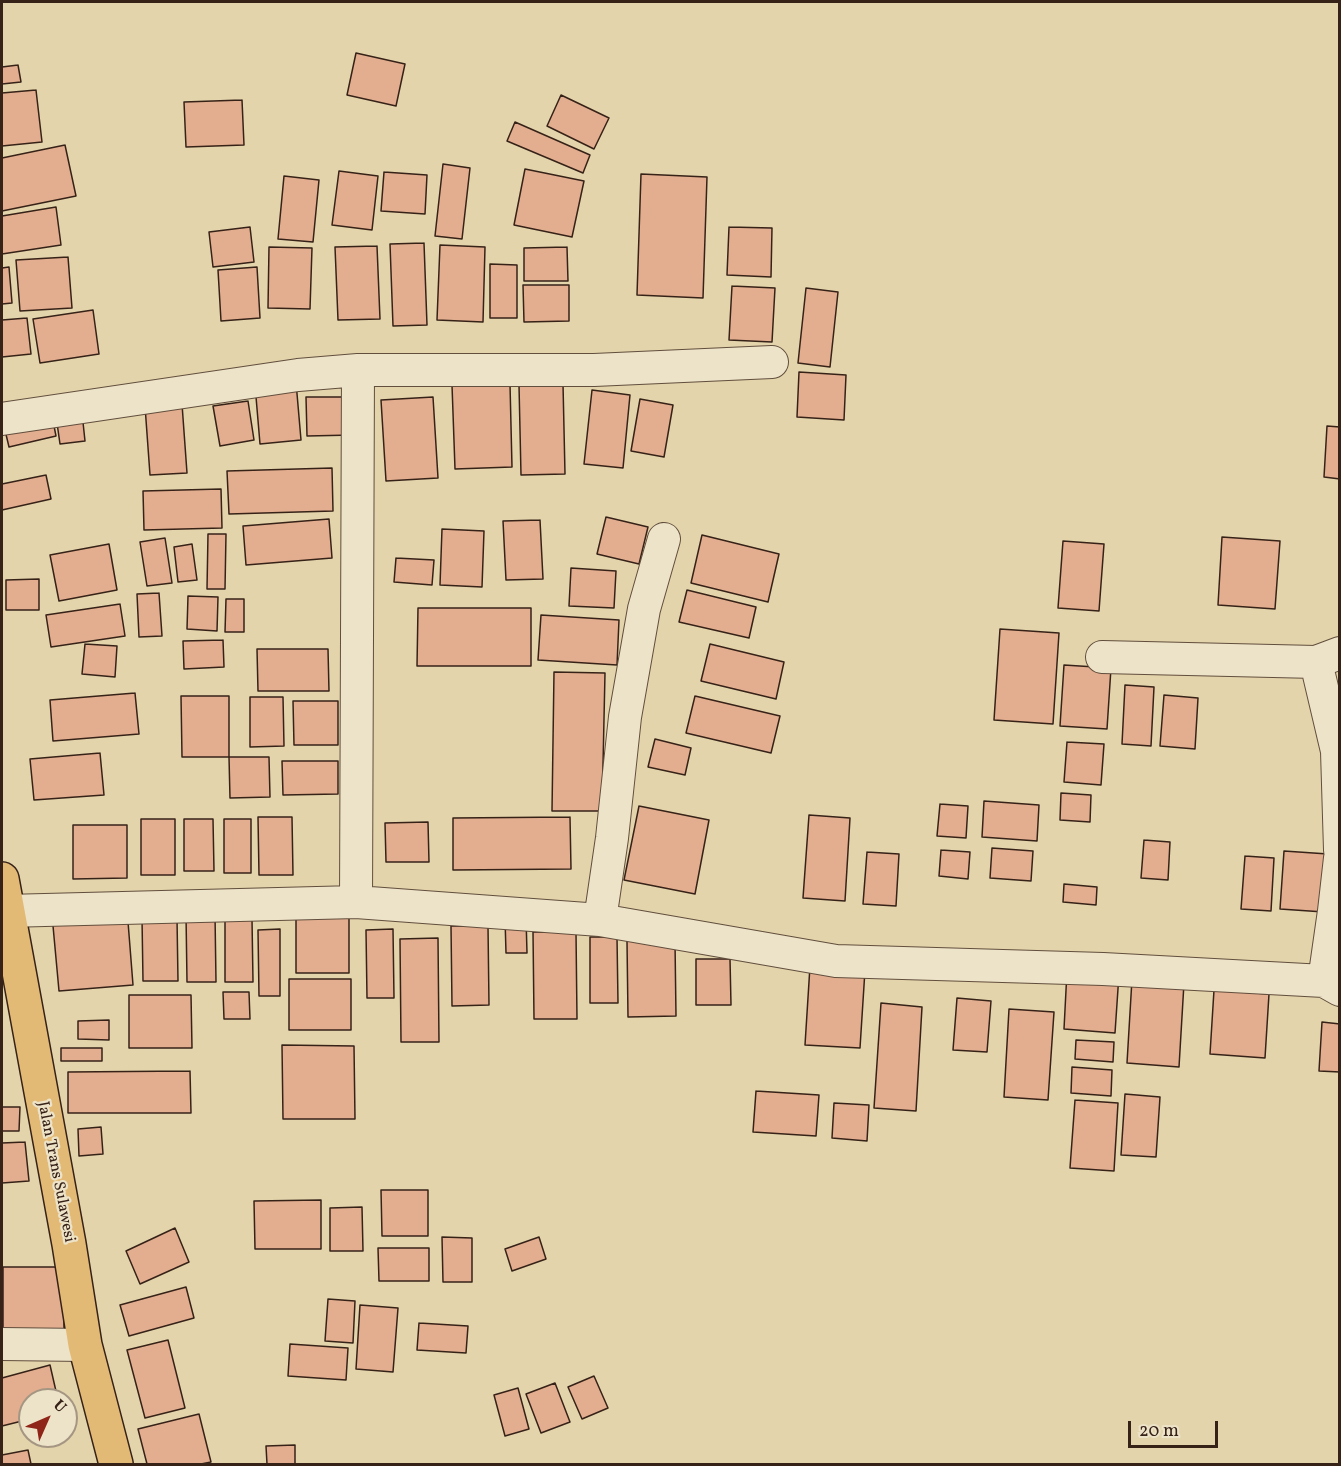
<!DOCTYPE html>
<html>
<head>
<meta charset="utf-8">
<style>
	body { margin:0 }
	#map { position:relative; width:1341px; height:1466px; overflow:hidden; background:#e3d4ab; font-family:Vollkorn,serif }
	canvas { display:block }
	.frame { position:absolute; inset:0; border:3px solid #372218; pointer-events:none }
	.north { position:absolute; left:18px; top:1388px; width:60px; height:60px; box-sizing:border-box; background:#ede3c8; border:2px solid #a49682; border-radius:50%; rotate:45deg; font-size:16px; font-weight:700; line-height:24px; text-align:center; color:#372218 }
	.north::after { content:''; display:block; margin:auto; width:21px; height:27px; background:#8f2418; clip-path:polygon(50% 0,100% 100%,50% 72%,0 100%) }
	.scale { position:absolute; left:1128px; top:1421px; width:90px; height:27px; box-sizing:border-box; border:3px solid #372218; border-top:0; padding-left:8px; font-size:18px; line-height:21px; white-space:nowrap; color:#372218; -webkit-text-stroke:4px #ede3c8; paint-order:stroke }
</style>
</head>
<body>
<div id="map">
<canvas width="1341" height="1466"></canvas>
<div class="frame"></div>
<div class="north">U</div>
<div class="scale">20 m</div>
</div>
<script>
const ctx = document.querySelector('canvas').getContext('2d');
ctx.lineJoin = 'round';
function fillPath(path, color) { ctx.fillStyle = color; ctx.fill(path, 'evenodd'); }
const shape = rows => new Path2D(rows.map(r => 'M' + r).join(''));
function strokePath(path, color, width, dash) { ctx.strokeStyle = color; ctx.lineWidth = width; ctx.lineCap = dash ? 'butt' : 'round'; ctx.setLineDash(dash || []); ctx.stroke(path); }
function drawText(font, color, halo, rows, align = 'center') {
  ctx.font = font + ' Vollkorn,serif'; ctx.lineWidth = 4.5; ctx.setLineDash([]); ctx.textBaseline = 'middle'; ctx.strokeStyle = halo; ctx.fillStyle = color; for (const [text, x, y, turn = 0] of rows) {
    ctx.save(); ctx.translate(x, y); ctx.rotate((+turn || 0) * Math.PI / 180); ctx.textAlign = isNaN(turn) ? turn : align; if (halo) ctx.strokeText(text, 0, 0); ctx.fillText(text, 0, 0); ctx.restore();
  }
}
const building = shape([
	[356,53,405,64,396,106,347,95,356,53],
	[18,65,21,82,2,84,2,67,18,65],
	[36,90,42,142,2,146,2,93,36,90],
	[561,95,609,118,594,149,547,126,561,95],
	[242,100,244,145,186,147,184,102,242,100],
	[515,122,590,155,583,173,507,141,515,122],
	[65,145,76,196,2,211,2,158,65,145],
	[443,164,470,168,462,239,435,236,443,164],
	[525,169,584,181,572,237,514,225,525,169],
	[339,171,378,176,372,230,332,225,339,171],
	[384,172,427,175,425,214,381,211,384,172],
	[641,174,707,177,703,298,637,295,641,174],
	[284,176,319,180,313,242,278,239,284,176],
	[56,207,61,245,2,254,2,216,56,207],
	[250,227,254,262,213,267,209,232,250,227],
	[729,227,772,228,771,277,727,275,729,227],
	[424,243,427,325,393,326,390,244,424,243],
	[440,245,485,247,483,322,437,320,440,245],
	[377,246,380,319,338,320,335,247,377,246],
	[269,247,312,248,310,309,268,308,269,247],
	[567,247,568,281,524,281,524,248,567,247],
	[68,257,72,308,20,311,16,260,68,257],
	[490,264,517,265,517,318,490,318,490,264],
	[9,267,12,303,2,304,2,268,9,267],
	[257,267,260,318,221,321,218,270,257,267],
	[523,285,569,285,569,321,524,322,523,285],
	[732,286,775,288,772,342,729,340,732,286],
	[806,288,838,292,830,367,798,363,806,288],
	[93,310,99,354,40,363,33,319,93,310],
	[27,318,31,354,2,357,2,320,27,318],
	[799,372,846,375,844,420,797,417,799,372],
	[296,382,301,440,260,444,255,385,296,382],
	[510,384,512,467,455,469,452,385,510,384],
	[563,384,565,474,521,475,519,385,563,384],
	[592,390,630,395,623,468,584,464,592,390],
	[306,397,353,397,353,435,307,436,306,397],
	[433,397,438,478,386,481,381,400,433,397],
	[640,399,673,405,664,457,631,451,640,399],
	[248,401,254,440,220,446,213,406,248,401],
	[182,404,187,473,150,475,145,406,182,404],
	[82,413,85,441,60,444,56,416,82,413],
	[52,416,56,436,9,447,4,426,52,416],
	[1327,426,1340,427,1340,479,1324,477,1327,426],
	[332,468,333,511,229,514,227,471,332,468],
	[46,475,51,499,2,510,2,484,46,475],
	[221,489,222,528,144,530,143,491,221,489],
	[606,517,648,527,639,564,597,554,606,517],
	[329,519,332,558,246,565,243,526,329,519],
	[540,520,543,579,506,580,503,521,540,520],
	[442,529,484,531,482,587,440,585,442,529],
	[208,534,226,534,225,589,207,589,208,534],
	[702,535,779,554,768,602,691,583,702,535],
	[1222,537,1280,541,1275,609,1218,605,1222,537],
	[165,538,172,583,147,586,140,542,165,538],
	[1063,541,1104,544,1099,611,1058,608,1063,541],
	[109,544,117,590,59,601,50,555,109,544],
	[192,544,197,580,178,582,174,547,192,544],
	[396,558,434,560,432,585,394,582,396,558],
	[571,568,616,571,614,608,569,606,571,568],
	[39,579,39,610,6,610,6,580,39,579],
	[687,590,756,607,749,638,679,622,687,590],
	[159,593,162,636,139,637,137,594,159,593],
	[188,596,218,597,217,631,187,629,188,596],
	[226,599,244,599,244,632,225,632,226,599],
	[120,604,125,636,51,647,46,615,120,604],
	[418,608,531,608,531,666,417,666,418,608],
	[541,615,619,620,617,665,538,660,541,615],
	[1000,629,1059,633,1053,724,994,720,1000,629],
	[223,640,224,667,184,669,183,641,223,640],
	[85,644,117,646,115,677,82,674,85,644],
	[710,644,784,662,776,699,701,681,710,644],
	[257,649,328,649,329,691,258,691,257,649],
	[1064,665,1111,668,1107,729,1060,726,1064,665],
	[554,672,605,673,602,811,552,811,554,672],
	[1125,685,1154,687,1151,746,1122,744,1125,685],
	[135,693,139,734,53,741,50,700,135,693],
	[1164,695,1198,698,1195,749,1160,746,1164,695],
	[181,696,229,696,229,757,182,757,181,696],
	[695,696,780,716,771,753,686,733,695,696],
	[250,697,283,697,284,746,250,747,250,697],
	[293,701,338,701,338,745,294,745,293,701],
	[655,739,691,748,685,775,648,767,655,739],
	[1067,742,1104,744,1101,785,1064,782,1067,742],
	[100,753,104,795,34,800,30,759,100,753],
	[229,757,269,757,270,797,230,798,229,757],
	[282,761,338,761,338,794,283,795,282,761],
	[1061,793,1091,795,1090,822,1060,820,1061,793],
	[984,801,1039,805,1037,841,982,837,984,801],
	[940,804,968,806,966,838,937,836,940,804],
	[639,806,709,820,695,894,624,880,639,806],
	[809,815,850,818,845,901,803,898,809,815],
	[258,817,292,817,293,875,259,875,258,817],
	[570,817,571,869,453,870,453,818,570,817],
	[141,819,175,819,175,875,141,875,141,819],
	[184,819,213,819,214,871,184,871,184,819],
	[224,819,251,819,251,873,224,873,224,819],
	[428,822,429,862,386,862,385,823,428,822],
	[73,825,127,825,127,878,73,879,73,825],
	[1144,840,1170,842,1168,880,1141,878,1144,840],
	[992,848,1033,851,1031,881,990,878,992,848],
	[941,850,970,852,968,879,939,876,941,850],
	[1284,851,1328,854,1324,912,1280,909,1284,851],
	[867,852,899,854,896,906,863,904,867,852],
	[1245,856,1274,858,1271,911,1241,909,1245,856],
	[1064,884,1097,887,1096,905,1063,902,1064,884],
	[127,909,133,985,59,991,52,915,127,909],
	[186,914,215,914,216,982,187,982,186,914],
	[296,917,349,917,349,973,296,973,296,917],
	[526,917,527,953,506,953,505,918,526,917],
	[142,918,177,918,178,981,143,981,142,918],
	[225,919,252,919,253,982,225,982,225,919],
	[451,926,488,926,489,1005,452,1006,451,926],
	[280,929,280,996,259,996,258,930,280,929],
	[393,929,394,998,367,998,366,930,393,929],
	[533,932,576,932,577,1019,534,1019,533,932],
	[590,937,617,937,618,1003,590,1003,590,937],
	[438,938,439,1042,401,1042,400,939,438,938],
	[627,941,675,942,676,1016,628,1017,627,941],
	[696,959,730,959,731,1005,696,1005,696,959],
	[810,966,865,970,860,1048,805,1045,810,966],
	[1067,971,1119,974,1115,1033,1064,1029,1067,971],
	[289,979,351,979,351,1030,289,1030,289,979],
	[1132,979,1184,983,1179,1067,1127,1063,1132,979],
	[1214,990,1269,994,1265,1058,1210,1054,1214,990],
	[223,992,249,992,250,1019,224,1019,223,992],
	[129,995,191,995,192,1048,129,1048,129,995],
	[957,998,991,1001,987,1052,953,1050,957,998],
	[881,1003,922,1007,916,1111,874,1108,881,1003],
	[1009,1009,1054,1012,1048,1100,1004,1097,1009,1009],
	[109,1020,109,1040,78,1039,78,1021,109,1020],
	[1322,1022,1340,1024,1340,1072,1319,1071,1322,1022],
	[1076,1040,1114,1042,1113,1062,1075,1059,1076,1040],
	[282,1045,354,1046,355,1119,283,1119,282,1045],
	[61,1048,102,1048,102,1061,61,1061,61,1048],
	[1072,1067,1112,1070,1111,1096,1071,1093,1072,1067],
	[190,1071,191,1113,68,1113,68,1072,190,1071],
	[756,1091,819,1095,816,1136,753,1132,756,1091],
	[1125,1094,1160,1097,1156,1157,1121,1155,1125,1094],
	[1075,1100,1118,1103,1114,1171,1070,1168,1075,1100],
	[834,1103,869,1105,867,1141,832,1138,834,1103],
	[2,1107,20,1107,19,1131,2,1131,2,1107],
	[101,1127,103,1154,79,1156,78,1129,101,1127],
	[25,1142,29,1181,2,1183,2,1143,25,1142],
	[381,1190,428,1190,428,1236,382,1236,381,1190],
	[321,1200,321,1249,255,1249,254,1201,321,1200],
	[362,1207,363,1251,330,1251,330,1208,362,1207],
	[175,1228,189,1262,140,1284,126,1251,175,1228],
	[442,1237,472,1238,472,1282,443,1282,442,1237],
	[539,1237,546,1259,512,1271,505,1249,539,1237],
	[378,1248,429,1248,429,1281,379,1281,378,1248],
	[3,1267,64,1267,64,1329,3,1329,3,1267],
	[186,1287,194,1318,129,1336,120,1305,186,1287],
	[328,1299,355,1301,353,1343,325,1341,328,1299],
	[360,1305,398,1308,393,1372,356,1369,360,1305],
	[419,1323,468,1326,466,1353,417,1350,419,1323],
	[168,1340,185,1408,145,1418,127,1350,168,1340],
	[290,1344,348,1348,346,1380,288,1376,290,1344],
	[50,1365,58,1400,30,1400,30,1419,2,1426,2,1378,50,1365],
	[594,1376,608,1408,582,1419,568,1387,594,1376],
	[555,1383,570,1422,541,1433,526,1394,555,1383],
	[518,1388,529,1429,505,1436,494,1395,518,1388],
	[199,1414,211,1462,201,1464,147,1464,138,1429,199,1414],
	[295,1445,295,1464,267,1464,266,1446,295,1445],
	[28,1450,31,1464,2,1464,2,1455,28,1450]
]);
fillPath(building, '#e2ae8f');
strokePath(building, '#372218', 1.5);
const minor = shape([
	[2,419,298,375,358,370,594,370,772,362],
	[1102,657,1316,662,1340,653],
	[1316,662,1337,751,1340,850],
	[356,902,358,370],
	[6,911,356,902,600,920,836,961,1103,969,1324,981,1340,990],
	[600,920,612,838,625,717,644,609,664,539],
	[1324,981,1334,911,1340,858],
	[2,1344,85,1345]
]);
const trunk = shape([
	[2,879,69,1244,85,1345,116,1464]
]);
strokePath(minor, '#624e3d', 34);
strokePath(trunk, '#372218', 36);
strokePath(minor, '#ede3c8', 32);
strokePath(trunk, '#e2ba76', 33);
drawText('16px', '#372218', '#ede3c8', [
	["Jalan Trans Sulawesi",55,1172,79]
]);
</script>
</body>
</html>
